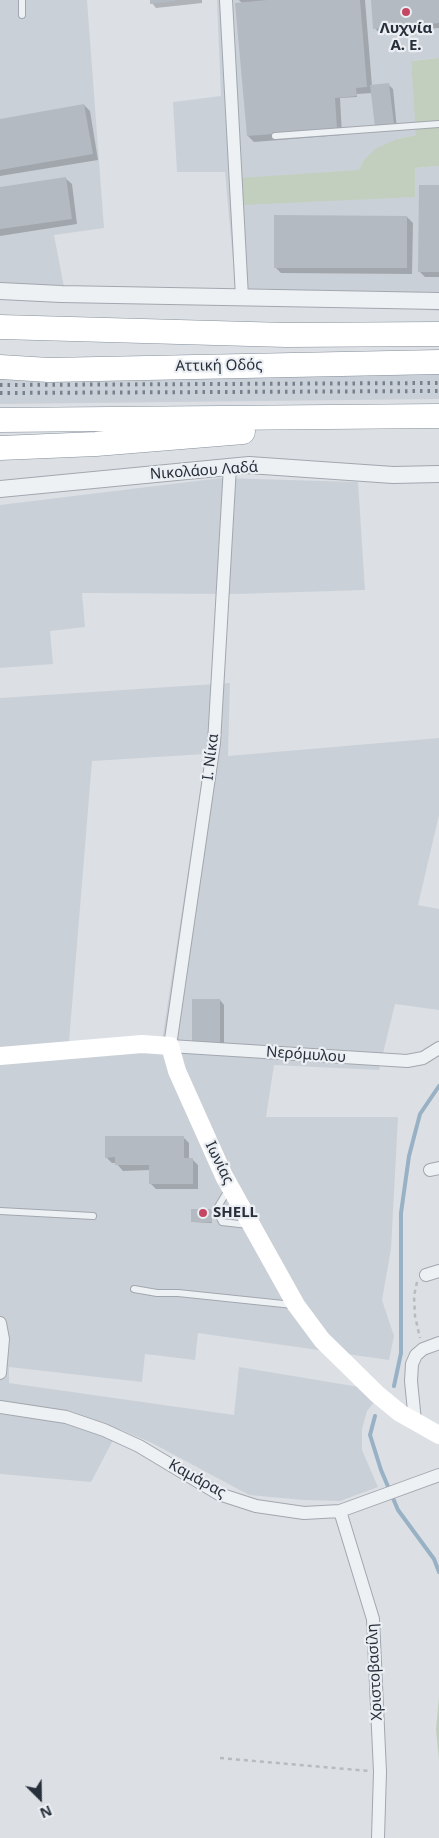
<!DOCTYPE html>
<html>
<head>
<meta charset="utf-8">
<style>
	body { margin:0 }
	#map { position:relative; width:439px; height:1838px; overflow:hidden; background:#dce0e5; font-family:"Noto Sans",sans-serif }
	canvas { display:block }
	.north { position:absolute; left:15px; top:1773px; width:50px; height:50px; -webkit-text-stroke:4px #ebeff3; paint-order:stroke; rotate:157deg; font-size:14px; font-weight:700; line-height:20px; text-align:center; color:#272f3b }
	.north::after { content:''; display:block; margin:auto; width:18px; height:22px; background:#272f3b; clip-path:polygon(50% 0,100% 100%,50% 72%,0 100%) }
</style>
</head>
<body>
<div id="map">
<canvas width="439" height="1838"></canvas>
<div class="north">N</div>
</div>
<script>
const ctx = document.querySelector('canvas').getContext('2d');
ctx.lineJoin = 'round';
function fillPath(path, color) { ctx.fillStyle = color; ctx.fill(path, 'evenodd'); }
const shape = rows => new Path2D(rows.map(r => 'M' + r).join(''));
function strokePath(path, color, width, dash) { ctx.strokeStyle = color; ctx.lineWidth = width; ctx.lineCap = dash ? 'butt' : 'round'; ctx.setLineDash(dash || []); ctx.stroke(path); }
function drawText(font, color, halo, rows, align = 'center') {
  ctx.font = font + ' "Noto Sans",sans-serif'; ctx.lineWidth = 4.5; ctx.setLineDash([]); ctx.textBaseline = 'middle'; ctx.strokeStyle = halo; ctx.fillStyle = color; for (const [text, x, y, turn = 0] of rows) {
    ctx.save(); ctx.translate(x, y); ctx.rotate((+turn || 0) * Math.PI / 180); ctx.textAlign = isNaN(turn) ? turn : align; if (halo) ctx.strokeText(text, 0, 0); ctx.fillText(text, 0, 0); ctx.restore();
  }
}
fillPath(shape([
	[0,0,87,0,104,228,54,235,65,292,0,284],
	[217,0,439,0,439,58,411,61,417,135,397,139,415,168,439,166,439,311,236,294,225,172,177,172,173,102,221,96],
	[439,372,439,399,0,404,0,376],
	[221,478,358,482,365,590,235,594,82,593,85,627,50,631,53,664,0,668,0,505],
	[230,683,228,756,439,738,439,815,418,905,439,909,439,1010,395,1004,379,1070,274,1065,266,1117,398,1117,391,1249,382,1300,394,1336,389,1360,198,1333,195,1360,145,1354,142,1382,9,1367,9,1383,234,1415,239,1367,383,1391,367,1411,362,1429,362,1450,378,1487,340,1501,303,1500,249,1495,152,1443,119,1429,91,1482,0,1474,0,698],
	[206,754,162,1041,69,1042,92,761]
]), '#cad0d7');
fillPath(shape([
	[439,58,439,166,415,168,415,197,242,205,241,178,359,170,364,160,375,149,397,139,416,135,411,61],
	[439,1696,439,1760,436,1730]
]), '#c3cfbe');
fillPath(shape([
	[151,0,202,0,202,3,156,8,152,3],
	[239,0,365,0,372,86,388,84,393,89,397,129,380,131,372,93,357,94,357,97,340,98,342,135,254,142,248,136,243,4],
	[373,0,439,0,439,28,379,33,375,28],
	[84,105,90,111,98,160,0,176,0,120],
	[65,178,72,184,77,224,0,236,0,188],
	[439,186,439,277,425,277,419,271],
	[407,217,413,223,412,274,281,273,275,267],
	[220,1000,224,1005,224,1051,197,1051],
	[183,1137,189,1143,189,1159,192,1159,198,1165,198,1189,156,1189,150,1183,150,1170,123,1171,116,1163,112,1163,106,1157],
	[211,1210,212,1223,192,1222]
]), '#0003');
strokePath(shape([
	[394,1386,401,1353,401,1213,409,1156,420,1114,439,1086],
	[375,1416,370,1435,381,1470,398,1510,434,1559,439,1572]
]), '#99b1c4', 4);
fillPath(shape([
	[150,0,175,0,175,1,150,4],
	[267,0,360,0,367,87,356,88,357,96,335,98,337,129,247,136,235,3],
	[371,0,439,0,439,23,373,29],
	[389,83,394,125,375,127,370,85],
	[84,104,93,154,0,170,0,119],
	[66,177,72,219,0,229,0,187],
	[419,185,439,185,439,272,418,272],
	[274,215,407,216,407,268,274,268],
	[192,999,220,999,220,1047,192,1047],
	[105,1136,184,1136,184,1158,193,1158,193,1184,149,1184,149,1165,115,1165,115,1157,105,1158],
	[191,1209,212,1209,212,1222,191,1222]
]), '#b4bac2');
const service = shape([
	[22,0,22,15],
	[275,136,439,124],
	[228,1190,216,1210,222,1222,248,1225],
	[0,1211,93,1216],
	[134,1289,157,1293,178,1293,293,1305]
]);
const minor = shape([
	[226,0,242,297],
	[230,466,214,743,170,1046,407,1061,423,1058,439,1048],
	[430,1170,439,1168],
	[426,1275,439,1271],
	[0,1323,3,1339,0,1373],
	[0,1407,66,1417,104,1430,139,1446,219,1494,256,1506,304,1513,340,1511,439,1475],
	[415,1421,411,1381,412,1364,416,1355,423,1349,439,1343],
	[340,1511,373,1619,380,1772,378,1838]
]);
const tertiary = shape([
	[0,291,61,294,439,301],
	[0,489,249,465,393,475,439,474]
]);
const motorway = shape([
	[0,327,286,335,439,334],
	[0,367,49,370,439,362],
	[0,420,439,416],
	[0,448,96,444,243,432]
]);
strokePath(service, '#a2a7af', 8);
strokePath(minor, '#a2a7af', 14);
strokePath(tertiary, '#a2a7af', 18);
strokePath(motorway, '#848f9b', 25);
strokePath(shape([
	[417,1282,414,1296,415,1316,420,1338],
	[220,1758,369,1771]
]), '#b6bbc0', 2.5, [4, 4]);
strokePath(service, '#eef1f4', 6);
strokePath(minor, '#eef1f4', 12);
strokePath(tertiary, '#eef1f4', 16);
strokePath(shape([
	[0,1056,142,1044,170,1046,177,1071,224,1176,296,1305,322,1340,377,1394,400,1413,439,1435]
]), '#fff', 18);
strokePath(motorway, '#fff', 24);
strokePath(shape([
	[0,385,439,383],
	[0,393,439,391]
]), '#77818e', 4, [2.5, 5]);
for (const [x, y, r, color] of [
	[406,12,5,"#c54662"],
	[203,1213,5,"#c54662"]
]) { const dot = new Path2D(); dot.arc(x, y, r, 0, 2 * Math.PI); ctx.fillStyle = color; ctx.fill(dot); strokePath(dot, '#ebeff3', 2); }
drawText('bold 15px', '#272f3b', '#ebeff3', [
	["Λυχνία",406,29],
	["A. E.",406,46],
	["SHELL",213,1213,"left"]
]);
drawText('15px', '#272f3b', '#ebeff3', [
	["Αττική Οδός",219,366,-1],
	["Νικολάου Λαδά",204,471,-4],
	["Ι. Νίκα",211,757,-83],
	["Νερόμυλου",306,1055,4],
	["Ιωνίας",219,1163,64],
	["Καμάρας",197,1479,29],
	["Χριστοβασίλη",375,1672,-93]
]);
</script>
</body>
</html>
